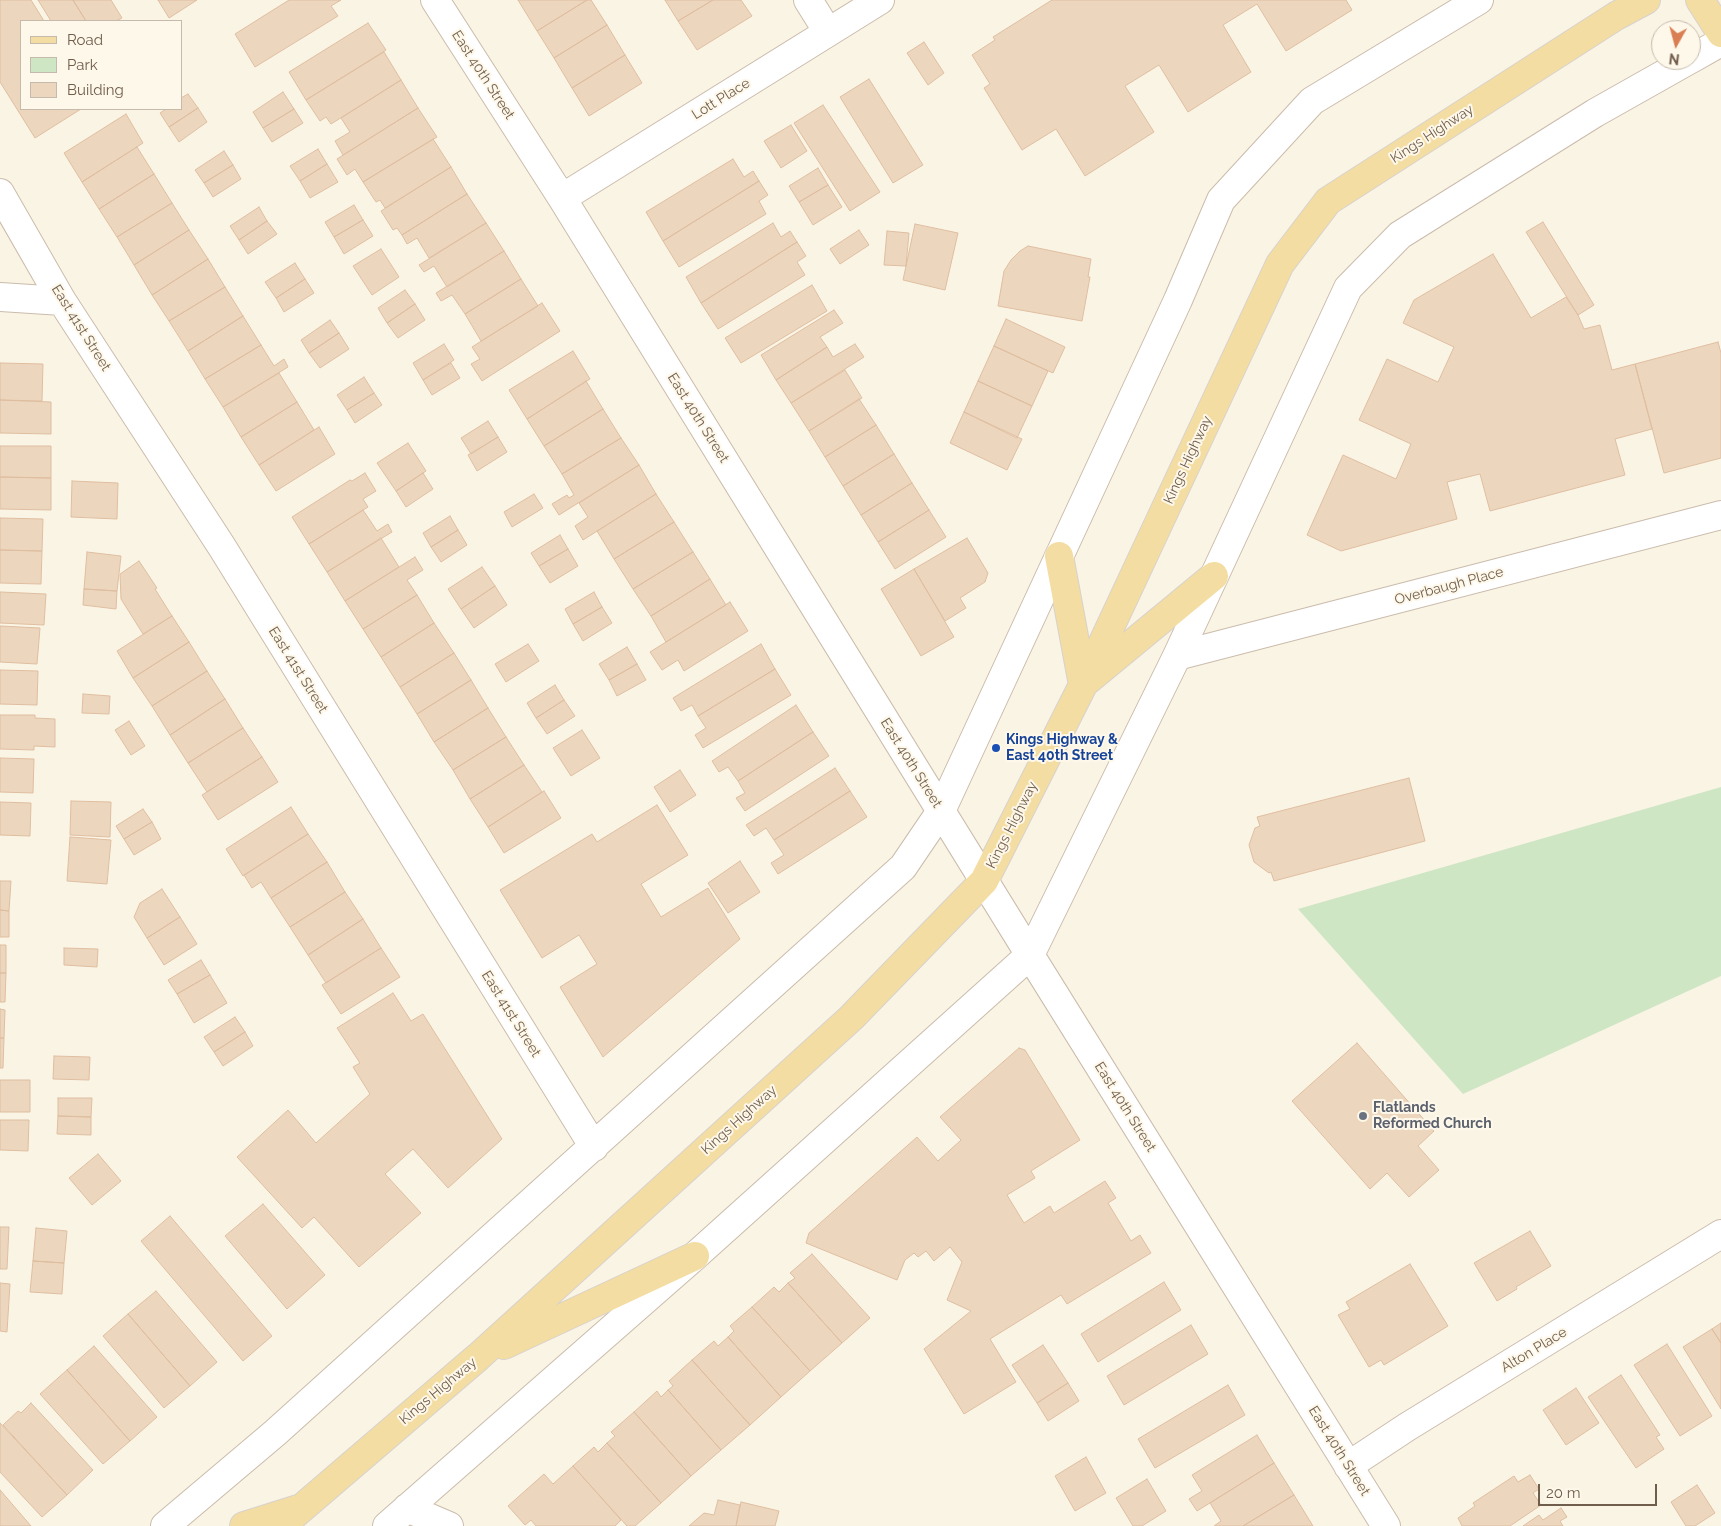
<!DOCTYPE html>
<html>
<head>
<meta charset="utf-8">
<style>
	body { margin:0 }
	#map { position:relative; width:1721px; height:1526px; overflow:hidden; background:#faf4e5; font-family:Raleway,sans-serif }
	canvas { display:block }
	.legend { position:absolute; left:20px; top:20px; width:162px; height:90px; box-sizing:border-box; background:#fdf8ea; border:1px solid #c5baab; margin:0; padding:6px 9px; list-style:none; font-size:15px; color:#715d4c }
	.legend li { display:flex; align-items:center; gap:10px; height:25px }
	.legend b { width:25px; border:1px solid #c5baab }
	.north { position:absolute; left:1651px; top:20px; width:50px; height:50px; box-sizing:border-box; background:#fdf8ea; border:1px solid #c5baab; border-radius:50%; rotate:187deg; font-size:14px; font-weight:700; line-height:20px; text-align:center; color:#715d4c }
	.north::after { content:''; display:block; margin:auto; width:18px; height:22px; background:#da7f53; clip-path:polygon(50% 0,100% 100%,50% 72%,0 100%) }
	.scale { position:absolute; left:1538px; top:1484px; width:119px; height:22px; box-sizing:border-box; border:2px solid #715d4c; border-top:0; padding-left:6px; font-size:15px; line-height:18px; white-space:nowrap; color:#715d4c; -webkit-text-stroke:4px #fdf8ea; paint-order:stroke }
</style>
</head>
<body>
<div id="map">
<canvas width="1721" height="1526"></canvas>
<ul class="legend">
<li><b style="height:6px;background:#f4dda2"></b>Road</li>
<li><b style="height:14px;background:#cfe6c4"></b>Park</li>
<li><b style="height:14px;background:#edd6be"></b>Building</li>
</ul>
<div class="north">N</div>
<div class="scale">20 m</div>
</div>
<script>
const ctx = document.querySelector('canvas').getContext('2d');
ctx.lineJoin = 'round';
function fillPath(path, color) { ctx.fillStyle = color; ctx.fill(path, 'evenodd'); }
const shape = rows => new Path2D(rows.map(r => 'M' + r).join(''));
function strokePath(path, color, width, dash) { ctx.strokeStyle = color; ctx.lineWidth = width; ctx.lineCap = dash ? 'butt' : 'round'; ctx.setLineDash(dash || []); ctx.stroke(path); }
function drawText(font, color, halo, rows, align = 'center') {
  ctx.font = font + ' Raleway,sans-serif'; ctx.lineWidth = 4; ctx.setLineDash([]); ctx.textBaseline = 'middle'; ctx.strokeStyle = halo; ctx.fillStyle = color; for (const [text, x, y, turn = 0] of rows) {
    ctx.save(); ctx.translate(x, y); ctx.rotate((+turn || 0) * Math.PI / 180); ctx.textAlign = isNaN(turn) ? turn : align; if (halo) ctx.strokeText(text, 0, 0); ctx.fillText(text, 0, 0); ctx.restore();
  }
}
fillPath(shape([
	[1721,787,1721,976,1463,1094,1298,909]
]), '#cfe6c4');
const building = shape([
	[0,0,31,0,44,21,21,21,21,109,81,109,35,138,0,82,0,0],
	[38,0,73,0,86,21,51,21,38,0],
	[73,0,111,0,122,18,116,21,86,21,73,0],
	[158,0,197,0,169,18,158,0],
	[289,0,341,0,331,6,338,16,255,67,235,34,289,0],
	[518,0,587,0,537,31,518,0],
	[587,0,591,0,607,25,554,58,537,31,587,0],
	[665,0,713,0,678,21,665,0],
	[713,0,741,0,752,16,697,50,678,21,713,0],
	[1052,0,1346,0,1352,10,1286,51,1257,4,1223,25,1251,72,1188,112,1159,65,1125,86,1154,132,1085,176,1056,129,1022,150,984,88,990,84,972,55,995,40,993,37,1052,0],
	[368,23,386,50,306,100,289,72,368,23],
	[607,25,625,55,572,88,554,58,607,25],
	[924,42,944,73,928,85,907,53,924,42],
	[384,52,401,80,331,124,326,117,320,121,306,100,384,52],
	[625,55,642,83,589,116,572,88,625,55],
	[869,79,923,165,893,183,840,97,869,79],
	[401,80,418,108,343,155,335,141,350,132,341,118,401,80],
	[283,92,294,109,263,128,253,112,283,92],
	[188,94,198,108,169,127,160,113,166,109,181,109,181,98,188,94],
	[823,105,880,192,850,211,794,123,823,105],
	[198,108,207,122,179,142,169,127,198,108],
	[418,108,437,137,363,182,355,169,347,175,337,159,418,108],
	[294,109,303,123,272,142,263,128,294,109],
	[126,114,143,143,82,182,64,153,126,114],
	[791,125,807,151,781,168,764,141,791,125],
	[433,139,451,167,385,208,380,200,376,202,363,182,433,139],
	[137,147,154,174,99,209,82,182,137,147],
	[318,149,327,164,300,181,290,166,318,149],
	[224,151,233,165,204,183,195,170,224,151],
	[733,159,744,177,753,171,759,181,663,241,646,212,733,159],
	[327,164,338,182,310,198,300,181,327,164],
	[233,165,241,179,213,197,204,183,233,165],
	[451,167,467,194,402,235,397,228,393,230,381,211,451,167],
	[818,168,828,185,799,202,789,186,818,168],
	[154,174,172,203,117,237,99,209,154,174],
	[759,181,768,195,759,201,766,214,679,267,663,241,759,181],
	[828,185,842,207,813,225,799,202,828,185],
	[467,194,486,223,429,258,417,238,407,244,402,235,467,194],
	[172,203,189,230,134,265,117,237,172,203],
	[354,205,363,220,334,237,325,222,354,205],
	[259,207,267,221,239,240,230,226,259,207],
	[363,220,373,236,344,254,334,237,363,220],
	[267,221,277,234,248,254,239,240,267,221],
	[1543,222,1594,305,1578,315,1526,232,1543,222],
	[486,223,504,251,447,287,434,266,424,272,419,265,486,223],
	[773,223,781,237,790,231,797,242,701,303,686,277,773,223],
	[915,224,958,233,945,290,903,280,915,224],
	[189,230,208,259,152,295,134,265,189,230],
	[859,230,869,245,840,264,830,249,859,230],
	[887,231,909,233,906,266,884,265,887,231],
	[797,242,806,256,797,262,805,275,718,329,701,303,797,242],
	[1028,246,1091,259,1088,277,1090,277,1082,321,998,306,1004,271,1011,260,1020,251,1028,246],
	[381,249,399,277,372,295,353,266,381,249],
	[504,251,521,279,465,314,452,295,441,301,436,293,504,251],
	[1493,254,1531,318,1566,297,1578,315,1584,329,1600,325,1612,370,1635,364,1652,429,1615,439,1625,475,1490,511,1480,474,1447,482,1457,519,1341,551,1307,535,1343,455,1396,479,1411,444,1359,420,1387,359,1438,382,1454,347,1403,323,1414,300,1493,254],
	[208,259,225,287,169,321,152,295,208,259],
	[295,263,305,279,276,298,265,282,295,263],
	[305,279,314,293,284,312,276,298,305,279],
	[521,279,538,306,481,341,465,314,521,279],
	[812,285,827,311,741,363,725,338,812,285],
	[225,287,243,316,188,351,169,321,225,287],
	[405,290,415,304,387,323,378,308,405,290],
	[542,303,560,331,482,381,471,364,480,359,472,347,542,303],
	[415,304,425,320,398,338,387,323,415,304],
	[834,310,843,323,820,337,827,347,776,380,761,355,834,310],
	[243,316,261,345,205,379,188,351,243,316],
	[1006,319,1065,347,1053,373,994,346,1006,319],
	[330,320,339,333,309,353,301,340,330,320],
	[339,333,349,349,320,368,309,353,339,333],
	[1718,342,1721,353,1721,458,1664,473,1635,364,1718,342],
	[444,344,454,360,423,380,413,363,444,344],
	[855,344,864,357,791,403,776,380,827,347,833,357,855,344],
	[261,345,274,366,284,359,288,367,223,407,205,379,261,345],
	[994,346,1048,371,1032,406,978,381,994,346],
	[573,351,590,379,527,419,509,390,573,351],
	[0,363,43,364,42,401,0,400,0,363],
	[451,363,460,378,432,395,423,380,451,363],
	[845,370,862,398,809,431,791,403,845,370],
	[279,373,297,402,241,437,223,407,279,373],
	[364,377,374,393,347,410,337,395,364,377],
	[586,381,603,409,544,446,527,419,586,381],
	[978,381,1032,406,1017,438,964,412,978,381],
	[374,393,382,405,355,423,347,410,374,393],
	[859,399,876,425,825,457,809,431,859,399],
	[0,400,51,402,51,434,0,433,0,400],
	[297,402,314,430,259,465,241,437,297,402],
	[603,409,621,438,562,474,544,446,603,409],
	[964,412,1022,439,1007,470,950,443,964,412],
	[488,421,498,437,471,454,461,438,488,421],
	[876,425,894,454,843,486,825,457,876,425],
	[319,427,335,454,276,491,259,465,319,427],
	[498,437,507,452,477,471,468,455,498,437],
	[621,438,639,465,559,515,552,504,567,495,569,498,574,495,562,474,621,438],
	[408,443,426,471,396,491,377,463,408,443],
	[0,446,51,446,51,478,0,477,0,446],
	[894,454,912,483,861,515,843,486,894,454],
	[639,465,656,494,583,540,575,526,588,517,579,503,639,465],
	[365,473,376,491,363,499,368,507,309,544,292,517,350,480,352,481,365,473],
	[423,473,433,489,406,507,396,491,423,473],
	[0,477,51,478,51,510,0,509,0,477],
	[72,481,118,483,117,519,71,517,72,481],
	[912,483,929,510,878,542,861,515,912,483],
	[534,494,543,508,512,527,504,512,534,494],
	[656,494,674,522,614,559,597,531,656,494],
	[363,510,377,531,388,524,392,532,327,572,309,544,363,510],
	[929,510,946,537,895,569,878,542,929,510],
	[450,516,458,530,431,547,423,533,450,516],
	[0,518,43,519,42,551,0,550,0,518],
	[674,522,693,552,633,589,614,559,674,522],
	[458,530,467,545,441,562,431,547,458,530],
	[560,535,568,549,539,566,531,553,560,535],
	[381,538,399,567,345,601,327,572,381,538],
	[967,538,988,573,985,582,960,598,966,608,945,621,914,569,967,538],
	[568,549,578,566,550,583,539,566,568,549],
	[0,550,42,551,41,584,0,583,0,550],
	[87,552,121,556,117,591,84,589,87,552],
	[693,552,710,579,651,616,633,589,693,552],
	[415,557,423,570,407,580,417,595,363,629,345,601,415,557],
	[139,561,157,588,155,589,172,616,143,634,121,599,120,574,139,561],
	[482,567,495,586,461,609,448,589,482,567],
	[914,569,954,637,921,656,881,589,914,569],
	[710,579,726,605,666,642,651,616,710,579],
	[495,586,507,605,474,628,461,609,495,586],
	[84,589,117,591,116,609,83,605,84,589],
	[0,592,46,594,44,625,0,623,0,592],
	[594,592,602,607,573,624,565,609,594,592],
	[417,595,434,623,381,657,363,629,417,595],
	[730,602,748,631,684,671,678,660,662,670,650,652,730,602],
	[602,607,612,623,583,641,573,624,602,607],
	[172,616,189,642,133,678,117,651,172,616],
	[434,623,454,653,400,687,381,657,434,623],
	[0,626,40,628,37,664,0,662,0,626],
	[189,642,207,671,152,706,133,678,189,642],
	[528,644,539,661,506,682,495,664,528,644],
	[761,644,775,669,698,716,692,705,681,711,673,698,761,644],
	[627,647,637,664,609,680,599,664,627,647],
	[454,653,471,680,417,714,400,687,454,653],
	[637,664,646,680,617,696,609,680,637,664],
	[775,669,791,695,703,748,695,735,706,728,698,716,775,669],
	[0,670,38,671,37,705,0,704,0,670],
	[207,671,225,699,170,735,152,706,207,671],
	[471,680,488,708,434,742,417,714,471,680],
	[555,685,564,700,536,718,527,703,555,685],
	[83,694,110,696,109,714,82,713,83,694],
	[225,699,243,728,188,763,170,735,225,699],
	[564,700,575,716,547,734,536,718,564,700],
	[796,705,813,732,738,781,728,767,719,772,712,761,796,705],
	[488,708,506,737,453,770,434,742,488,708],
	[0,715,35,715,35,718,55,719,55,747,34,746,34,750,0,749,0,715],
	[129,721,145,746,131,755,115,730,129,721],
	[243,728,262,757,207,792,188,763,243,728],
	[582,730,600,758,571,776,553,748,582,730],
	[813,732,829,756,745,811,736,798,745,793,738,781,813,732],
	[506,737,524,765,470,799,453,770,506,737],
	[262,757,278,782,218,820,202,795,262,757],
	[0,758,34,759,33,793,0,792,0,758],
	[524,765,542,792,488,827,470,799,524,765],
	[835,768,850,791,774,840,766,828,754,836,746,825,835,768],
	[680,770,696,795,670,812,654,787,680,770],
	[1409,778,1425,841,1274,881,1271,872,1269,873,1254,862,1249,845,1255,828,1260,826,1257,817,1409,778],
	[544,791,561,818,504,853,488,827,544,791],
	[850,791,867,817,778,874,771,863,784,855,774,840,850,791],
	[71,801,111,802,110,837,70,835,71,801],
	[0,802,31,803,30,836,0,835,0,802],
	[657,805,688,855,641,884,661,917,708,888,740,939,603,1057,560,987,597,964,579,935,542,958,500,890,592,834,597,842,657,805],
	[291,807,308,834,243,876,226,849,291,807],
	[143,809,152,822,124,839,116,826,143,809],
	[152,822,161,839,134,855,124,839,152,822],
	[308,834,327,862,271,898,261,882,252,888,244,875,308,834],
	[70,837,111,840,107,884,67,881,70,837],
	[740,861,760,892,728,913,708,883,740,861],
	[327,862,345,892,290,927,271,898,327,862],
	[0,881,11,881,9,911,0,910,0,881],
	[162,889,180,917,147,938,134,917,140,903,162,889],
	[345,892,363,919,308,955,290,927,345,892],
	[0,910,9,911,9,937,0,937,0,910],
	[180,917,197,944,164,965,147,938,180,917],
	[363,919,381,948,326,983,308,955,363,919],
	[0,945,6,945,6,973,0,973,0,945],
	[64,948,98,949,97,967,64,965,64,948],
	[381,948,400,977,341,1014,322,985,381,948],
	[201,960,210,975,177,994,168,980,201,960],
	[0,973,6,973,5,1002,0,1002,0,973],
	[210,975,227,1003,194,1023,177,994,210,975],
	[393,993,411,1021,423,1014,502,1139,448,1188,413,1149,385,1174,421,1213,359,1267,314,1217,302,1228,237,1157,288,1110,316,1143,370,1094,353,1067,360,1063,337,1028,393,993],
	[0,1009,5,1010,4,1038,0,1038,0,1009],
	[235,1017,245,1032,214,1052,204,1037,235,1017],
	[245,1032,253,1046,223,1066,214,1052,245,1032],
	[0,1038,4,1038,3,1068,0,1068,0,1038],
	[1357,1043,1434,1131,1418,1146,1439,1170,1409,1197,1387,1173,1370,1189,1292,1101,1357,1043],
	[1019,1048,1025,1050,1080,1140,1031,1171,1035,1178,1007,1195,1024,1223,1050,1206,1054,1213,1105,1181,1116,1198,1108,1203,1131,1241,1140,1235,1151,1253,1067,1304,1061,1295,990,1339,1016,1382,964,1414,924,1349,971,1311,947,1300,962,1262,950,1247,934,1261,926,1251,918,1257,914,1253,905,1260,897,1280,806,1243,809,1233,917,1137,938,1161,961,1140,940,1117,1019,1048],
	[54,1056,90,1057,89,1080,53,1079,54,1056],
	[0,1080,30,1080,30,1112,0,1112,0,1080],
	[58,1098,92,1098,91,1117,58,1116,58,1098],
	[58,1116,91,1117,91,1135,57,1134,58,1116],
	[0,1120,29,1120,28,1151,0,1150,0,1120],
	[98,1154,121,1181,92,1205,69,1178,98,1154],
	[263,1204,325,1275,287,1309,225,1236,263,1204],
	[170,1216,272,1336,243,1361,141,1241,170,1216],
	[0,1227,9,1227,7,1269,0,1269,0,1227],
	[36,1228,67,1231,64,1263,33,1261,36,1228],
	[1530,1231,1551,1266,1516,1287,1517,1289,1497,1301,1474,1263,1530,1231],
	[812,1254,870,1318,842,1343,788,1283,795,1278,790,1273,812,1254],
	[33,1261,64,1263,62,1294,30,1292,33,1261],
	[1410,1264,1448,1326,1384,1365,1381,1360,1369,1367,1338,1315,1350,1309,1346,1302,1410,1264],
	[1164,1282,1181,1310,1098,1362,1081,1334,1164,1282],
	[0,1283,10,1284,7,1332,0,1331,0,1283],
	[788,1283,842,1343,810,1371,752,1307,774,1287,779,1292,788,1283],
	[156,1291,217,1362,190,1386,128,1314,156,1291],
	[752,1307,810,1371,781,1397,728,1337,734,1331,730,1326,752,1307],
	[128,1314,190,1386,164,1408,103,1336,128,1314],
	[1721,1323,1721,1343,1712,1329,1721,1323],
	[1191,1325,1208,1354,1124,1405,1107,1376,1191,1325],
	[1712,1329,1721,1343,1721,1409,1683,1347,1712,1329],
	[728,1337,781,1397,750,1425,692,1360,714,1341,718,1346,728,1337],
	[1667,1344,1712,1416,1680,1436,1634,1365,1667,1344],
	[1043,1345,1068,1383,1037,1403,1012,1365,1043,1345],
	[94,1346,157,1417,130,1441,67,1370,94,1346],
	[692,1360,750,1425,721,1450,668,1390,673,1386,669,1381,692,1360],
	[67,1370,130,1441,103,1464,40,1394,67,1370],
	[1621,1375,1660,1435,1656,1437,1664,1449,1636,1468,1588,1397,1621,1375],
	[1068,1383,1079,1401,1048,1421,1037,1403,1068,1383],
	[1228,1385,1245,1415,1155,1468,1138,1439,1228,1385],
	[1576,1388,1599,1423,1566,1445,1543,1410,1576,1388],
	[668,1390,721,1450,691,1476,634,1412,657,1391,661,1397,668,1390],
	[31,1403,93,1470,67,1495,3,1425,18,1411,21,1413,31,1403],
	[634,1412,691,1476,661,1503,607,1443,615,1436,611,1432,634,1412],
	[0,1423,67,1495,42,1517,0,1472,0,1423],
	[1257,1435,1274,1463,1197,1511,1189,1499,1202,1491,1192,1475,1257,1435],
	[607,1443,661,1503,635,1526,627,1526,573,1466,594,1447,598,1452,607,1443],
	[1086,1457,1106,1493,1075,1511,1055,1476,1086,1457],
	[1274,1463,1294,1495,1243,1526,1214,1526,1221,1521,1210,1503,1274,1463],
	[573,1466,621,1520,615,1526,536,1526,531,1520,525,1525,508,1506,544,1474,553,1484,573,1466],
	[1530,1475,1539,1489,1533,1493,1541,1505,1510,1526,1462,1526,1458,1518,1475,1506,1473,1503,1514,1476,1518,1482,1530,1475],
	[1147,1479,1166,1511,1142,1526,1133,1526,1116,1498,1147,1479],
	[1697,1485,1715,1513,1695,1526,1686,1526,1671,1502,1697,1485],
	[0,1490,31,1526,0,1526,0,1490],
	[1294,1495,1313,1526,1243,1526,1294,1495],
	[718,1500,740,1505,736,1526,689,1526,704,1513,714,1515,718,1500],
	[741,1502,779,1511,775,1526,736,1526,741,1502],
	[1561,1508,1567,1517,1560,1521,1563,1526,1523,1526,1539,1515,1543,1520,1561,1508]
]);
fillPath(building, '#edd6be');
strokePath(building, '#dfbea0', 1);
const minor = shape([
	[435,0,562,198,1030,955,1386,1526],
	[808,0,828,32],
	[1691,59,1721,42],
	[0,193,62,301,222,547,594,1147],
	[562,198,880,0],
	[0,297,62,301],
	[1177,656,1721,515],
	[1348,1466,1407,1427,1721,1234],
	[407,1508,449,1526],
	[165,1526,275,1433,903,867,941,811,1178,300,1221,200,1312,101,1479,0],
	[387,1526,695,1256,1030,955,1177,656,1348,288,1400,235,1595,113,1689,60]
]);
const major = shape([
	[1700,0,1721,33],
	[1059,556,1083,685],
	[1088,680,1214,576],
	[504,1345,695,1256],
	[244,1526,298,1509],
	[281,1526,478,1357,851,1018,984,881,1083,685,1280,264,1328,201,1616,16,1646,0]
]);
strokePath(minor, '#cbbcac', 30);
strokePath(major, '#d7d2cd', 30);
strokePath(minor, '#fff', 28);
strokePath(major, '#f4dda2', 28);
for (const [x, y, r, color] of [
	[996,748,5,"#1a4fb4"],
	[1363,1116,5,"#6b7280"]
]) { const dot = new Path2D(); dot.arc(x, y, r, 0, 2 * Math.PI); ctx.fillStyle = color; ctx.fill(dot); strokePath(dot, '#fdf8ea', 2); }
drawText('14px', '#715d4c', '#fdf8ea', [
	["East 40th Street",483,75,57],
	["Lott Place",721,99,-32],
	["Kings Highway",1432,134,-33],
	["East 41st Street",81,328,58],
	["East 40th Street",698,418,58],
	["Kings Highway",1188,460,-65],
	["Overbaugh Place",1449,586,-15],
	["East 41st Street",298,670,58],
	["East 40th Street",911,763,58],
	["Kings Highway",1012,825,-63],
	["East 41st Street",511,1014,58],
	["East 40th Street",1125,1107,58],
	["Kings Highway",739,1120,-42],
	["Alton Place",1534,1350,-31],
	["Kings Highway",438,1391,-40],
	["East 40th Street",1339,1451,58]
]);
drawText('bold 14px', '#164399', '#fdf8ea', [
	["Kings Highway &",1006,740],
	["East 40th Street",1006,756]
], 'left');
drawText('bold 14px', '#5b616d', '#fdf8ea', [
	["Flatlands",1373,1108],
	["Reformed Church",1373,1124]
], 'left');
</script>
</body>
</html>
